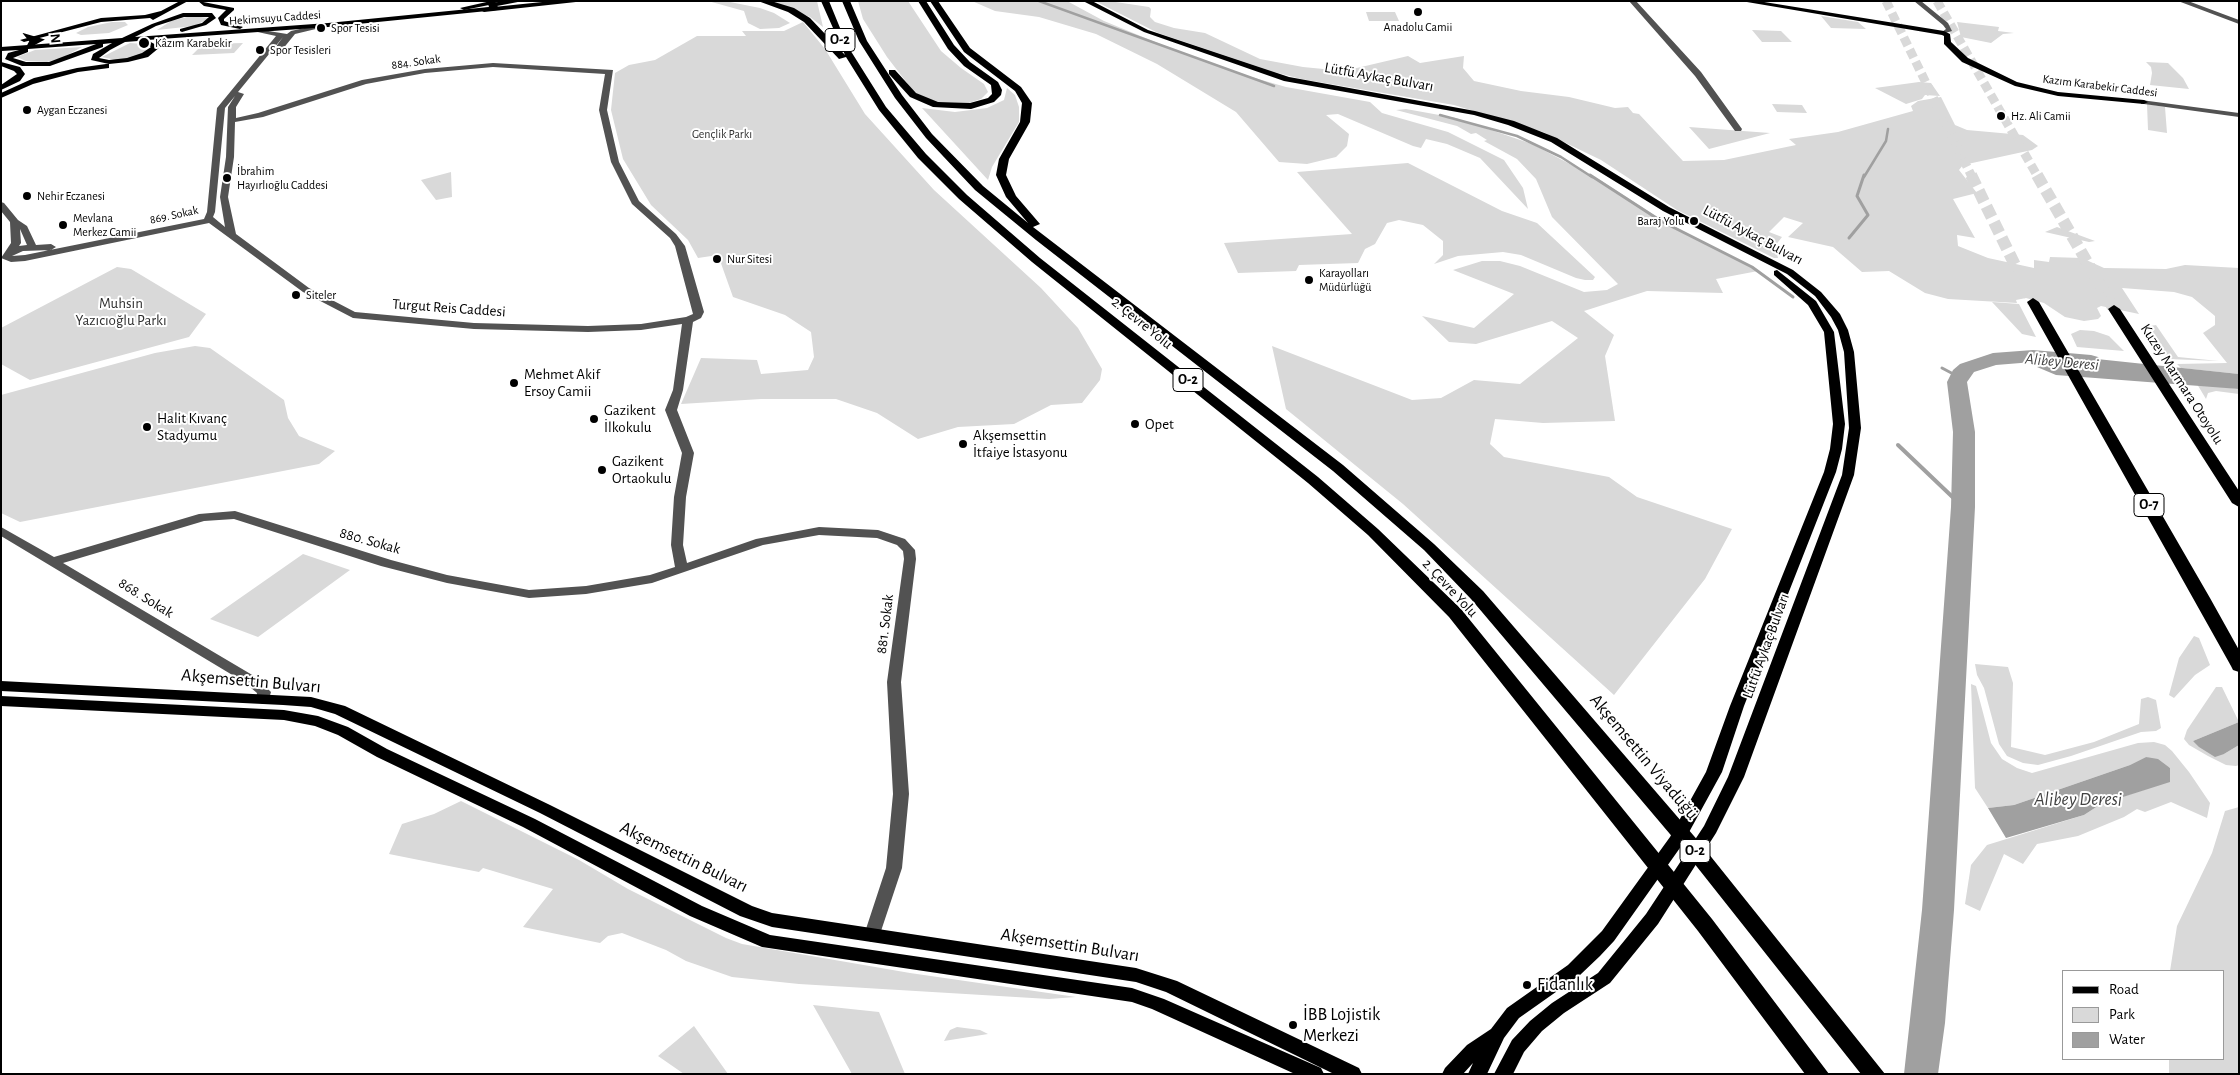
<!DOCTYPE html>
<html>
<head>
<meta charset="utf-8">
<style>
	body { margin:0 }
	#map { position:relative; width:2240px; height:1075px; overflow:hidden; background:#fff; font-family:"Alegreya Sans",sans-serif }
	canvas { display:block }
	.frame { position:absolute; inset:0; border:2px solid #000; pointer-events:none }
	.legend { position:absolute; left:2062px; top:970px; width:162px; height:90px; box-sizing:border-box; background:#fff; border:1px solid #999; margin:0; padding:6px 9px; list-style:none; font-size:15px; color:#000 }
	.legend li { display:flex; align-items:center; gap:10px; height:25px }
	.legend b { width:25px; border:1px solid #999 }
	.north { position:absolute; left:15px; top:15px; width:50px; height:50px; -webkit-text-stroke:4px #fff; paint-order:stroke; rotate:84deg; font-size:14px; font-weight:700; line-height:20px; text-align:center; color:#000 }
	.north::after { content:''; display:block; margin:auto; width:18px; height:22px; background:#000; clip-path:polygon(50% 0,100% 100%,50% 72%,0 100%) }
</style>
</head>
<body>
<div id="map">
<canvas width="2240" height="1075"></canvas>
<div class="frame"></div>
<ul class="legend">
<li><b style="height:6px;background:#000"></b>Road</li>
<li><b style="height:14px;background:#d9d9d9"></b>Park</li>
<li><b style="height:14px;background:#a0a0a0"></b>Water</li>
</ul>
<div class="north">N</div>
</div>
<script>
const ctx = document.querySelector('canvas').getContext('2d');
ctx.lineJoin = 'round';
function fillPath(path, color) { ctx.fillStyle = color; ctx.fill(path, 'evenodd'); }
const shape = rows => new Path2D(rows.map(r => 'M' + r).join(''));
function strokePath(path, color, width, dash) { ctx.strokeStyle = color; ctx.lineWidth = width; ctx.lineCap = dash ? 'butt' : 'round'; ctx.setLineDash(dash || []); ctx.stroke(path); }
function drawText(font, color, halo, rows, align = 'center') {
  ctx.font = font + ' "Alegreya Sans",sans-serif'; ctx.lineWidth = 4; ctx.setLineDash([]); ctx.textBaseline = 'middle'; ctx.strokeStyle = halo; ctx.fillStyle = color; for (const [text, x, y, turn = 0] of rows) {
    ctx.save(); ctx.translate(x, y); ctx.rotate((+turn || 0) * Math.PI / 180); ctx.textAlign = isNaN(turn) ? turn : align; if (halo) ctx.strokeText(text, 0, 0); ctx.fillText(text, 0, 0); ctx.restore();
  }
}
fillPath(shape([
	[708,1,725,1,760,8,774,13,790,23,779,28,760,29,748,23,744,11],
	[770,1,817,1,823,27,810,17],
	[858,1,908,1,941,51,961,68,984,84,988,92,981,99,969,103,933,102,914,92,887,57,863,19],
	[972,1,1067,1,1104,21,1187,55,1248,76,1286,87,1370,102,1382,113,1448,132,1504,160,1523,188,1528,209,1480,158,1447,144,1426,139,1421,148,1413,146,1338,114,1326,115,1349,134,1347,146,1336,157,1307,164,1279,162,1236,112,1157,64,1096,34,1039,17,995,11],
	[1109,1,1149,7,1151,9,1150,17,1155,22,1174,28,1205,33,1260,59,1303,67,1344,71,1408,56,1420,63,1464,56,1463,68,1474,81,1521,91,1569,97,1615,108,1628,107,1633,113,1639,114,1683,161,1724,160,1796,145,1789,139,1838,132,1913,111,1911,106,1918,101,1941,97,1955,125,1967,130,2023,135,2038,146,2032,150,1963,165,1959,170,1977,193,1953,199,1975,238,1957,235,1958,246,1988,258,2034,268,2034,260,2049,262,2050,257,2082,258,2104,268,2166,269,2185,265,2239,268,2239,374,2181,368,2177,364,2227,363,2203,333,2215,325,2215,316,2192,297,2174,292,2122,288,2139,314,2101,306,2097,308,2101,316,2098,319,2084,321,2065,317,2044,303,2026,298,2016,300,2017,303,1948,299,1925,293,1889,271,1862,272,1833,247,1788,237,1803,223,1784,217,1769,232,1782,237,1775,246,1778,258,1774,258,1677,210,1601,160,1543,132,1454,105,1301,79,1274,72,1158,33,1097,2],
	[1366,12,1395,12,1399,21,1369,21],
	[191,16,210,18,194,26,157,30,171,21],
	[1821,16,1858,22,1866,29,1831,28],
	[112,22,125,22,128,25,109,33,81,35,76,33,88,27],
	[803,22,825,49,865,114,934,190,1041,288,1078,328,1102,369,1100,380,1082,403,1051,405,1014,424,958,427,918,439,877,413,836,399,761,399,681,404,701,358,757,360,761,374,808,370,814,357,811,332,785,315,733,297,718,255,698,258,688,240,651,205,623,159,611,110,615,73,629,65,655,60,697,36,746,36,742,31,784,31],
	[1957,22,1999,27,1998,31,2014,33,2003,34,1991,43,1961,37],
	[1752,30,1781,31,1792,42,1762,42],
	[130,43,144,44,149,47,149,51,137,57,116,60,102,57],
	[243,43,234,53,192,55,203,44],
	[82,47,62,58,47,62,26,61,17,57,35,50],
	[2146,62,2168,63,2183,78,2189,89,2150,85,2152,73,2151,67],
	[1919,82,1931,83,1940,96,1925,95,1922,99,1906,104,1875,88],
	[1007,88,1015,95,1019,107,1019,122,992,167,988,180,922,108,955,112,987,108,1004,100],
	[1772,104,1802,105,1807,113,1777,112],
	[2147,104,2165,107,2167,133,2148,130],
	[1406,109,1456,118,1532,144,1600,180,1662,220,1758,271,1716,279,1723,293,1647,291,1584,311,1614,335,1605,356,1615,421,1543,423,1495,419,1490,444,1504,457,1609,477,1637,497,1732,529,1705,579,1614,695,1403,504,1286,409,1272,346,1412,400,1441,398,1474,380,1520,384,1578,338,1552,321,1476,344,1449,342,1422,316,1474,328,1514,294,1453,270,1482,261,1500,261,1520,266,1584,292,1607,290,1618,284,1552,217,1536,179,1517,159,1484,141,1487,140,1476,133,1471,134,1457,126,1396,110],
	[1689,127,1770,133,1709,149],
	[1408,163,1502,211,1537,223,1595,277,1593,280,1585,280,1576,278,1521,255,1503,252,1458,256,1434,264,1443,255,1443,241,1423,225,1399,220,1387,223,1375,244,1365,249,1358,263,1299,265,1296,271,1238,273,1224,243,1352,234,1297,172],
	[451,172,452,197,436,200,421,180],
	[2057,227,2095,241,2089,242,2045,232],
	[117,267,131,269,206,314,189,337,30,380,1,364,1,328],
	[1992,302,2019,304,2036,337,2022,334],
	[2156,325,2178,357,2219,361,2168,359,2146,330,2150,326],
	[2080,330,2094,331,2109,336,2124,351,2077,347,2071,334],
	[195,346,210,348,284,400,288,418,299,436,335,451,319,464,20,522,1,513,1,395,155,353],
	[2197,384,2239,389,2239,394,2216,391,2208,393,2206,399],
	[303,554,350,570,258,637,210,619],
	[2194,636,2199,638,2210,665,2195,675,2174,698,2169,695,2179,658],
	[1975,664,2008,667,2013,683,2011,747,2045,755,2094,742,2139,724,2141,699,2148,697,2156,700,2161,728,2156,731,2141,732,2071,756,2038,765,2023,763,2007,756,1999,744,1984,688,1977,675],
	[1971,684,1976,686,1991,743,2002,759,2017,768,2032,773,2138,743,2154,742,2165,745,2172,751,2189,772,2210,803,2207,818,2171,802,2145,812,2137,809,2124,817,2078,836,2037,844,2023,864,2004,854,1980,911,1965,904,1971,865,1987,845,2084,815,2101,804,2170,781,2170,768,2146,757,2130,765,2014,805,1988,808,1975,788],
	[2216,687,2222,687,2239,722,2193,741,2224,754,2239,745,2239,765,2236,766,2226,765,2208,756,2189,745,2184,739,2187,730],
	[461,801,579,860,628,889,726,938,742,944,910,973,1076,997,1049,999,799,984,732,977,686,961,666,950,622,933,608,936,600,943,523,927,553,889,483,868,479,872,389,854,402,824,434,814],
	[2239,807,2239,1074,2169,1074,2169,1059,2224,1059,2224,971,2170,971,2177,926,2212,853,2225,811],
	[813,1005,879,1012,905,1074,852,1074],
	[694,1026,728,1074,684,1074,658,1056],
	[957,1027,980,1030,988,1034,944,1041,950,1030]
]), '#d9d9d9');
fillPath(shape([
	[2078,357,2239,374,2239,389,2056,375,2037,367,2046,360],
	[2239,722,2239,745,2224,754,2215,757,2199,747,2193,741],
	[2146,757,2158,759,2170,768,2170,782,2101,804,2084,815,2006,838,1988,808,2014,805,2130,765]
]), '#a0a0a0');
strokePath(shape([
	[1039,1,1274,86],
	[1440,115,1517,136,1561,157,1592,177],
	[1864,177,1886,141,1888,129]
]), '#a0a0a0', 2.5);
strokePath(shape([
	[1590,175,1661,221,1752,267,1793,297],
	[1849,238,1868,215,1857,196,1864,175],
	[1942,368,1959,377]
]), '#a0a0a0', 3);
strokePath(shape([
	[1898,445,1963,507]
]), '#a0a0a0', 4);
fillPath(shape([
	[2033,350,2091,355,2098,357,2101,361,2098,365,2091,367,2033,362,1996,365,1974,372,1967,382,1975,432,1975,507,1954,910,1945,1023,1938,1074,1904,1074,1922,910,1951,507,1953,432,1947,382,1953,370,1960,364,1993,353,2033,350]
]), '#a0a0a0');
strokePath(shape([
	[1886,1,1972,177],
	[1937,1,2038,177]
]), '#d9d9d9', 9, [9, 4.5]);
strokePath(shape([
	[1971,175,2033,302],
	[2037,175,2114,309]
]), '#d9d9d9', 12, [12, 5.5]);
fillPath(shape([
	[1629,1,1636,1,1701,72,1742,129,1741,131,1735,131,1695,76,1629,1],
	[1914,1,1921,1,1948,23,1952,31,1942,34,1942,32,1946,29,1943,25,1914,1],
	[2178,1,2188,1,2239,20,2239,24,2178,1],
	[318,25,321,27,320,28,295,34,282,50,276,50,275,48,283,37,238,92,244,94,236,107,236,118,258,113,362,80,425,69,493,63,613,70,607,110,619,162,639,201,676,234,685,246,704,312,701,318,693,322,683,390,677,410,694,453,686,497,683,545,687,563,756,539,819,527,878,530,905,539,915,550,916,559,901,682,909,794,902,868,878,940,872,942,866,940,864,935,886,868,893,794,887,682,904,559,903,551,897,545,877,538,819,535,763,545,652,583,586,594,529,598,447,583,381,566,234,519,204,521,63,563,254,676,271,692,268,702,263,704,258,702,256,699,257,693,244,682,1,536,1,527,54,557,199,514,235,511,391,560,447,575,529,590,586,586,650,575,675,567,671,545,674,497,682,453,665,410,673,390,682,324,641,330,588,332,474,329,353,318,303,292,209,223,25,261,11,262,1,258,11,243,10,222,1,211,1,202,4,203,18,220,27,226,36,245,51,244,56,247,51,250,23,251,12,256,25,255,204,219,207,212,217,108,276,36,253,31,256,29,287,34,291,31,318,25],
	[493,67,605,74,599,110,611,162,632,204,670,238,675,246,693,314,686,317,641,324,588,326,474,323,355,312,309,288,236,234,228,197,234,157,235,122,263,117,366,84,425,73,493,67],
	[235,96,228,107,226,157,220,197,225,227,213,217,215,212,225,108,235,96],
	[20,229,27,245,19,246,21,243,20,229],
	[2141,100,2239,113,2239,117,2144,104,2141,104,2141,100]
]), '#525252');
fillPath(shape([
	[180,1,188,1,153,20,150,18,101,22,24,42,20,40,101,18,145,15,161,11,180,1],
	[198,1,234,8,234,10,224,19,224,21,243,27,240,29,221,25,218,18,226,10,204,6,198,1],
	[503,1,523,1,497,6,500,8,497,10,328,27,147,40,160,47,148,57,128,62,109,64,91,60,93,54,112,43,103,44,103,47,50,66,22,66,5,59,8,53,19,50,1,51,1,47,122,38,152,24,183,13,212,13,216,18,206,25,182,32,180,31,180,29,202,23,209,17,184,17,156,26,135,37,328,23,489,7,488,4,503,1],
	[138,41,151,47,142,53,127,58,109,60,99,58,110,50,125,42,138,41],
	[96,44,49,62,26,62,13,58,28,52,28,49,96,44],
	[1083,1,1092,1,1148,30,1289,77,1475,111,1514,121,1557,138,1669,207,1793,270,1821,292,1840,314,1848,330,1854,352,1861,428,1854,475,1744,777,1716,833,1658,924,1610,983,1564,1013,1542,1031,1524,1052,1513,1074,1494,1074,1512,1040,1530,1021,1552,1003,1598,973,1646,914,1704,826,1728,777,1842,475,1849,428,1844,352,1838,330,1831,317,1815,296,1787,274,1663,211,1551,142,1508,125,1474,115,1284,81,1144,32,1083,1],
	[1741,1,1758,1,1944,31,1950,34,1951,42,1968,58,2017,82,2058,92,2144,100,2148,102,2144,104,2058,96,2015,86,1962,62,1944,44,1944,36,1942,35,1741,1],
	[1,62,20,67,25,74,20,81,1,90,1,85,17,74,14,71,1,66,1,62],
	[106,64,109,64,109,68,78,72,33,84,1,98,1,93,34,78,77,68,106,64],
	[1777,270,1816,301,1834,332,1845,424,1842,449,1836,472,1744,706,1722,772,1682,845,1614,941,1600,956,1580,975,1519,1018,1504,1038,1487,1074,1468,1074,1473,1063,1463,1074,1442,1074,1445,1068,1467,1045,1491,1029,1507,1008,1568,965,1602,931,1670,837,1706,772,1730,706,1824,472,1830,449,1833,424,1824,332,1808,305,1774,275,1774,271,1777,270],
	[1,681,311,697,345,706,550,805,752,906,772,913,1136,968,1177,981,1359,1068,1362,1074,1334,1074,1166,992,1136,982,772,927,740,916,540,813,335,714,311,707,283,705,1,691,1,681],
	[1,696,284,710,318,716,348,727,387,749,535,819,702,906,770,935,1132,988,1164,999,1321,1068,1324,1074,1295,1074,1152,1009,1132,1002,762,947,690,916,523,827,377,757,338,735,315,726,284,720,1,706,1,696]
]), '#000');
fillPath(shape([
	[491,1,499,3,464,10,460,8,491,1],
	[552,1,585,1,484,12,480,10,484,8,552,1],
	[758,1,771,1,794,8,810,18,845,55,821,1,829,1,847,45,886,107,926,154,967,195,1040,258,1318,477,1378,529,1461,609,1712,919,1829,1074,1805,1074,1698,931,1449,617,1368,535,1308,483,1032,262,959,199,918,158,879,110,846,57,839,59,804,22,788,12,758,1],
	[842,1,850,1,867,41,902,95,932,134,983,186,1028,223,1006,197,996,175,999,159,1020,122,1022,103,1015,91,964,52,930,1,938,1,970,48,1021,87,1032,103,1030,122,1009,159,1006,175,1016,196,1040,224,1033,227,1343,465,1434,544,1483,591,1700,843,1885,1074,1861,1074,1686,853,1471,599,1424,550,1333,471,1036,240,975,190,926,138,895,98,859,41,842,1],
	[918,1,926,1,954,45,970,62,998,82,1002,90,1001,95,994,102,971,109,933,107,910,97,889,74,889,70,895,70,916,93,938,102,970,103,988,98,992,94,991,85,964,66,948,49,918,1],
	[2033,298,2039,302,2210,598,2239,650,2239,672,2233,670,2231,666,2027,302,2033,298],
	[2114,305,2120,309,2239,491,2239,507,2232,503,2108,309,2114,305]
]), '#000');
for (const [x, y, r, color] of [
	[1418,12,5,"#000"],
	[321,28,5,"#000"],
	[144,43,6,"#000"],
	[260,50,5,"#000"],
	[27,110,5,"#000"],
	[2001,116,5,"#000"],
	[227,178,5,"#000"],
	[27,196,5,"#000"],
	[1694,221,5,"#000"],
	[63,225,5,"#000"],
	[717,259,5,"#000"],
	[1309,280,5,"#000"],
	[296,295,5,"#000"],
	[514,383,5,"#000"],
	[594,419,5,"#000"],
	[1135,424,5,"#000"],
	[147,427,5,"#000"],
	[963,444,5,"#000"],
	[602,470,5,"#000"],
	[1527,985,5,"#000"],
	[1293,1025,5,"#000"]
]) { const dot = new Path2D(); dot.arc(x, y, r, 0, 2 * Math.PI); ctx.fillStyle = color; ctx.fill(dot); strokePath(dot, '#fff', 2); }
drawText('12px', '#000', '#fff', [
	["Hekimsuyu Caddesi",275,18,-4],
	["884. Sokak",416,62,-8],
	["Kazım Karabekir Caddesi",2100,86,7],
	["869. Sokak",174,215,-12]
]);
drawText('12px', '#000', '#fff', [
	["Anadolu Camii",1418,27,"center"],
	["Spor Tesisi",331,28],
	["Kâzım Karabekir",155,43],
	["Spor Tesisleri",270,50],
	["Aygan Eczanesi",37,110],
	["Hz. Ali Camii",2011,116],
	["İbrahim",237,171],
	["Hayırlıoğlu Caddesi",237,185],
	["Nehir Eczanesi",37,196],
	["Mevlana",73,218],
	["Merkez Camii",73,232],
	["Baraj Yolu",1684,221,"right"],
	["Nur Sitesi",727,259],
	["Karayolları",1319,273],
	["Müdürlüğü",1319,287],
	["Siteler",306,295]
], 'left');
drawText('12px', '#303030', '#fff', [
	["Gençlik Parkı",722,134]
]);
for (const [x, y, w] of [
	[840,40,30],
	[1188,380,30],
	[2149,505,30],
	[1695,851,30]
]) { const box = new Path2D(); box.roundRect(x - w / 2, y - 11.5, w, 23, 4); ctx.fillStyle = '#fff'; ctx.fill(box); strokePath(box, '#000', 1); }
drawText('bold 14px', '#000', null, [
	["O-2",840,40],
	["O-2",1188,380],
	["O-7",2149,505],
	["O-2",1695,851]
]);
drawText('15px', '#000', '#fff', [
	["Lütfü Aykaç Bulvarı",1379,77,10],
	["Lütfü Aykaç Bulvarı",1753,235,28],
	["Turgut Reis Caddesi",449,308,4],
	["2. Çevre Yolu",1142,323,39],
	["Kuzey Marmara Otoyolu",2182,384,57],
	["880. Sokak",370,541,16],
	["2. Çevre Yolu",1450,588,47],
	["868. Sokak",146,598,32],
	["881. Sokak",885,624,-83],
	["Lütfü Aykaç Bulvarı",1766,646,-70]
]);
drawText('15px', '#303030', '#fff', [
	["Muhsin",121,303],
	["Yazıcıoğlu Parkı",121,320]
]);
drawText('15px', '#000', '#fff', [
	["Mehmet Akif",524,374],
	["Ersoy Camii",524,391],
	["Gazikent",604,410],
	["İlkokulu",604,427],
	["Halit Kıvanç",157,418],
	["Stadyumu",157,435],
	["Opet",1145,424],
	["Akşemsettin",973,435],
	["İtfaiye İstasyonu",973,452],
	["Gazikent",612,461],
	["Ortaokulu",612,478]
], 'left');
drawText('italic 16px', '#414141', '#fff', [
	["Alibey Deresi",2062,362,5]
]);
drawText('18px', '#000', '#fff', [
	["Akşemsettin Bulvarı",251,681,5],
	["Akşemsettin Viyadüğü",1644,757,50],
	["Akşemsettin Bulvarı",684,857,26],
	["Akşemsettin Bulvarı",1070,945,9]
]);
drawText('18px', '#000', '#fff', [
	["Fidanlık",1537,985],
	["İBB Lojistik",1303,1015],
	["Merkezi",1303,1036]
], 'left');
drawText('italic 19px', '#414141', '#fff', [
	["Alibey Deresi",2078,799]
]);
</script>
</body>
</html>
